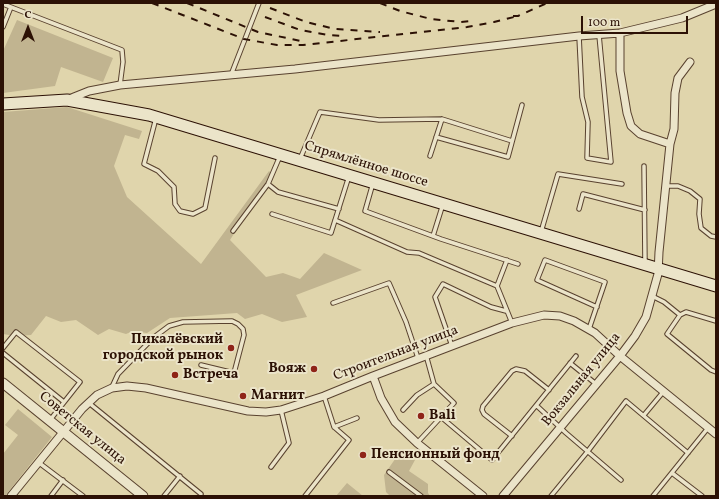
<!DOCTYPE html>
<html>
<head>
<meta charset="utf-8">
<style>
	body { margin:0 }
	#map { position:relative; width:719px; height:499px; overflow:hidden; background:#e0d5ac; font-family:Vollkorn,serif }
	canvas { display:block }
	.frame { position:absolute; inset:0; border:4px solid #2c1105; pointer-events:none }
	.north { position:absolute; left:8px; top:8px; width:40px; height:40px; -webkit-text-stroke:3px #ebe4c9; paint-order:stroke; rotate:0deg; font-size:11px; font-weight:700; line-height:16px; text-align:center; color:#2c1105 }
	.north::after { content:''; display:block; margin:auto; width:14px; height:18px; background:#2c1105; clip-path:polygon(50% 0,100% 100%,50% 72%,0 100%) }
	.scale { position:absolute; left:581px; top:16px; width:107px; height:18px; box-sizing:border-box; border:2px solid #2c1105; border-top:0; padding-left:5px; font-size:12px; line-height:14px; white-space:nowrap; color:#2c1105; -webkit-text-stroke:3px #ebe4c9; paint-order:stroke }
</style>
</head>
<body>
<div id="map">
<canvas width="719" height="499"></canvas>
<div class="frame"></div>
<div class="north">С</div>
<div class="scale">100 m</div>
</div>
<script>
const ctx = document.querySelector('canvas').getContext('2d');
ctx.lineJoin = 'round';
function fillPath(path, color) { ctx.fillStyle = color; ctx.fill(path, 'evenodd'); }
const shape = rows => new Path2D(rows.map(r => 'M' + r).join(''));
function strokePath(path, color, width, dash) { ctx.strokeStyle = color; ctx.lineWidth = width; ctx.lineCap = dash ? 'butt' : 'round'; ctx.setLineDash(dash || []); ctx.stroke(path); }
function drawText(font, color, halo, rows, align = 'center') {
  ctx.font = font + ' Vollkorn,serif'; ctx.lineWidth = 4; ctx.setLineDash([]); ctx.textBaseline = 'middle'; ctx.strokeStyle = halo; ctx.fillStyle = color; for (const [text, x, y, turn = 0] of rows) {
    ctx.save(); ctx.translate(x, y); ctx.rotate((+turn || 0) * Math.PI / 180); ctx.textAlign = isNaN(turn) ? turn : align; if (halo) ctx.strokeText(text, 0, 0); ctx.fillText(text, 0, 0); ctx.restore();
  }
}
fillPath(shape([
	[17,20,113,58,103,82,61,67,55,86,3,93,3,51],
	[67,107,142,131,139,139,125,135,114,166,127,197,201,264,269,171,272,174,230,240,266,277,283,273,300,279,324,253,362,270,296,295,307,317,282,322,262,314,245,319,237,313,170,318,147,333,133,331,126,334,109,329,98,335,76,320,61,322,46,316,31,335,15,336,3,334,3,112],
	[18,409,52,437,5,496,3,496,3,454,18,435,5,425],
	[402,449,415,460,409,471,428,484,428,493,430,496,390,496,386,492,384,475],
	[347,483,363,496,336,496]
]), '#c1b490');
const service = shape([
	[3,4,122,50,123,62,120,85],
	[3,27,11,7],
	[579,36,582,97,588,122,587,158,611,162,599,35],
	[231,75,259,3],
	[156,118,144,164,158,171,174,187,175,204,180,211,193,214,205,208,215,158],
	[436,137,508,157,522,105],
	[430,156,442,119],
	[300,159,320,112,379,120,442,119,512,141],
	[644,166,645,263],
	[373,183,365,211,441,239,518,264],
	[268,184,278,192,339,209],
	[666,186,678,186,690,191,700,199,699,214,701,228,711,236,716,237],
	[579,209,583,194,645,210],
	[272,214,331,233,349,176],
	[335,220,407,252,419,253,497,286],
	[233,231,268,184,280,156],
	[541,232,558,174,622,184],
	[433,236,443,204],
	[507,260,497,286,512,323],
	[652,296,664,302,680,315],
	[333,303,389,283,406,322,418,358],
	[716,321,686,312,680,315,667,334,711,370,716,372],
	[589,329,605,282,545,260,537,280,597,307],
	[452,346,435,297,443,284,491,307,506,311],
	[3,348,16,332,80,382,50,420],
	[3,353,64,402],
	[570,363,596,384],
	[112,387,118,374,153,338,169,326,183,322,232,321,238,324,243,329,244,335,234,373,201,365],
	[89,403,201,494],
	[537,406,566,433,621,480],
	[403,410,417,395,434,384,426,355],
	[644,415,664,391],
	[441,417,492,460,576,356],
	[334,427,357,418],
	[512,436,484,414,482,410,483,406,512,371,516,369,525,371,549,390],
	[417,443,454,403,434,384],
	[38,462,83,496],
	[271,467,289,443,281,410],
	[389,472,421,496],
	[672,473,702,496],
	[51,496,63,480],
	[164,496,180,476],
	[305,496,349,440,334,427,324,396],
	[551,496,588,451,626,401,688,453],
	[653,496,708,428]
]);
const minor = shape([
	[620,33,620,71,627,113,631,126,640,134,670,144],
	[69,99,89,91,120,85,295,69,579,36,620,33,682,18,716,4],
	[373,376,381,398,395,422,417,443,483,496],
	[11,496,82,409,97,395,112,388,127,386,146,388,248,411,266,412,281,410,324,396,373,376,512,323,544,315,560,316,574,321,595,333,620,356,716,434],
	[503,496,620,356,635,336,646,317,658,274,659,252,670,144,674,129,675,93,678,78,690,62]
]);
const tertiary = shape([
	[3,383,143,496]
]);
const secondary = shape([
	[3,104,67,100,149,115,716,286]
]);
strokePath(service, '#59422f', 5.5);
strokePath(minor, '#59422f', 9);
strokePath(tertiary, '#59422f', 11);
strokePath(secondary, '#2c1105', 13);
strokePath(service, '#ebe4c9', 3.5);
strokePath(minor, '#ebe4c9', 7);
strokePath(tertiary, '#ebe4c9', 9);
strokePath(secondary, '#ebe4c9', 11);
strokePath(shape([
	[152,3,244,39,277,45,303,45,467,27,494,22,518,16],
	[187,3,258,32,301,41],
	[380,3,400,11,431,19,461,22,471,21],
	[270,8,306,22,335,29,380,32],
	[513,16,518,16,547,3],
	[265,17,300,30,328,35,344,36]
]), '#2c1105', 2, [7, 7]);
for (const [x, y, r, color] of [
	[231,348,4,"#8f2418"],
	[314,369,4,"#8f2418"],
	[175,375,4,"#8f2418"],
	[243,396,4,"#8f2418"],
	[421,416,4,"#8f2418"],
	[363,455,4,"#8f2418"]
]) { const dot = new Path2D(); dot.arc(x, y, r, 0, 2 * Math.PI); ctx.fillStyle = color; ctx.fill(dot); strokePath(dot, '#ebe4c9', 1.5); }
drawText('14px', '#2c1105', '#ebe4c9', [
	["Спрямлённое шоссе",366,165,17],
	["Строительная улица",396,354,-21],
	["Вокзальная улица",582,380,-51],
	["Советская улица",82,429,39]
]);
drawText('bold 14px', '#2c1105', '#ebe4c9', [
	["Пикалёвский",223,340,"right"],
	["городской рынок",223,356,"right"],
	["Вояж",306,369,"right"],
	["Встреча",183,375],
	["Магнит",251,396],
	["Bali",429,416],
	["Пенсионный фонд",371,455]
], 'left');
</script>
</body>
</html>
